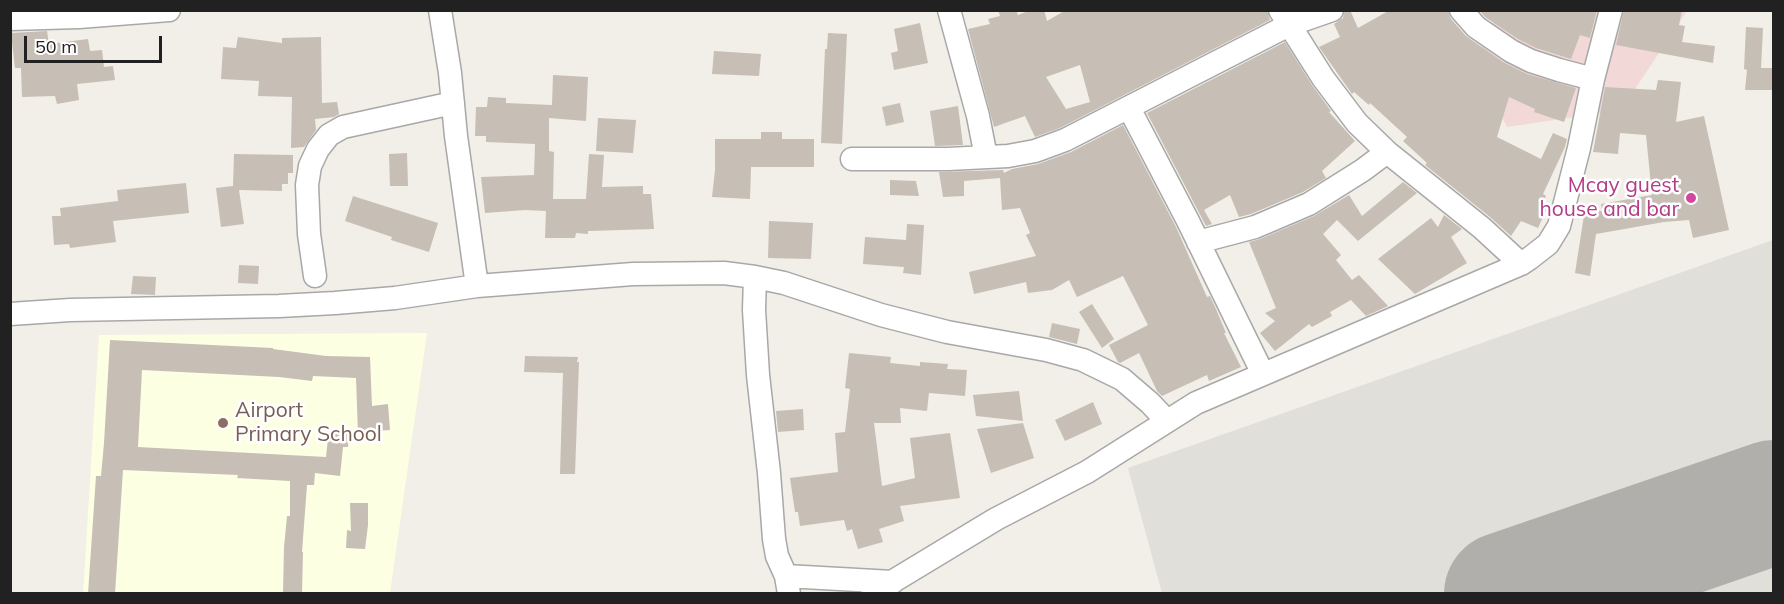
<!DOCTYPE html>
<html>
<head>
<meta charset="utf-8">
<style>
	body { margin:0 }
	#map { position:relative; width:1784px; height:604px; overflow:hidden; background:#f1efe7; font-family:Mulish,sans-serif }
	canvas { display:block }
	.frame { position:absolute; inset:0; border:12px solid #212121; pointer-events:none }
	.scale { position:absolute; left:24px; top:36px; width:138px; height:27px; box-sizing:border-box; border:3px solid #212121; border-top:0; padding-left:8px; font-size:18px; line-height:21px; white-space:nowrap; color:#212121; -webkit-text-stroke:4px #fff; paint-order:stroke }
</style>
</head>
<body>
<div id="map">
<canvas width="1784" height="604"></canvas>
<div class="frame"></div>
<div class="scale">50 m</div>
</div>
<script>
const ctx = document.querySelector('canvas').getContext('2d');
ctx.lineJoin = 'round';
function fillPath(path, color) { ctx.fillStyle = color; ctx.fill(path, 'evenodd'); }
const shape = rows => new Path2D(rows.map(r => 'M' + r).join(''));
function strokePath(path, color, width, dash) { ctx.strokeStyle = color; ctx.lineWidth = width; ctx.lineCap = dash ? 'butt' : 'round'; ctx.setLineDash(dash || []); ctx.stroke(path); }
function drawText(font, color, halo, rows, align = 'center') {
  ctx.font = font + ' Mulish,sans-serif'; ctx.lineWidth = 5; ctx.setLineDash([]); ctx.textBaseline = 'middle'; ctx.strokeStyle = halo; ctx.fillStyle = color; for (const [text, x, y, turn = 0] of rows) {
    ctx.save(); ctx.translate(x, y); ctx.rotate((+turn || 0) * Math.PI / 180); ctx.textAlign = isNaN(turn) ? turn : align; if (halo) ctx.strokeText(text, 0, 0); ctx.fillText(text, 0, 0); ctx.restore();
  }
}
fillPath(shape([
	[1499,11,1687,11,1621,110,1507,127,1473,63]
]), '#f2d9d7');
fillPath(shape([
	[427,333,390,593,83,594,99,335]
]), '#fdffe3');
fillPath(shape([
	[1773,240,1773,593,1162,593,1128,468]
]), '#e0dfd9');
strokePath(shape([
	[1506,594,1774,502]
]), '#b0afab', 124);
fillPath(shape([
	[998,10,1016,10,1018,15,1031,10,1044,10,1047,21,1066,10,1267,10,1270,20,1060,128,1035,137,1025,116,994,127,968,29,990,24,988,19,1000,16],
	[1080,65,1090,102,1066,109,1046,77],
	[1345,10,1350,10,1358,28,1390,10,1448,10,1451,19,1466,36,1503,62,1527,74,1576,88,1564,122,1534,112,1535,109,1509,97,1497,137,1541,159,1553,133,1567,139,1565,147,1543,194,1546,196,1541,205,1547,208,1538,228,1521,221,1511,236,1490,217,1425,165,1427,163,1403,141,1407,137,1370,103,1369,105,1354,92,1352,94,1319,47,1340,37,1334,24,1343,18],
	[1479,10,1597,10,1590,38,1580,35,1571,59,1536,48,1518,39,1485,17],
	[1624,10,1682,10,1679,25,1685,26,1682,42,1715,46,1713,63,1616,45],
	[920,23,928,63,894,70,891,53,898,51,894,29],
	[1746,27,1763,28,1761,68,1773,68,1773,90,1745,90,1747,70,1744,69],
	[47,31,49,44,88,39,90,51,102,50,104,67,113,66,115,80,77,84,79,100,57,104,55,96,22,97,21,68,15,68,11,33],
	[828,33,847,34,842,144,821,143,825,49,827,49],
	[238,37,282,43,282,38,321,37,322,103,337,102,339,114,334,117,315,119,316,130,304,147,291,148,292,97,258,96,259,81,221,79,223,47,236,48],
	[1285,42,1312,85,1331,111,1329,112,1355,141,1322,171,1326,178,1303,192,1251,214,1239,217,1230,195,1204,210,1212,224,1206,226,1147,113],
	[714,51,761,54,759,76,712,74],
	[553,75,588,77,586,121,549,118,549,151,554,152,553,199,586,199,589,154,604,155,602,187,643,186,643,194,651,194,654,229,588,231,588,234,576,233,575,238,545,238,546,211,525,210,485,213,481,177,534,175,535,144,486,142,486,136,475,136,476,107,487,107,488,97,506,98,506,103,552,105],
	[1658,80,1681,82,1676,122,1704,116,1729,230,1693,238,1689,220,1664,222,1596,234,1590,276,1575,273,1585,209,1602,211,1601,204,1652,195,1646,135,1620,133,1618,154,1593,152,1605,87,1656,90],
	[900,103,904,122,886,126,882,107],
	[958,106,963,145,935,146,930,111],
	[598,118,636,120,633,153,596,151],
	[1123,125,1176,227,1207,297,1210,296,1216,309,1226,333,1224,333,1241,367,1209,381,1207,375,1162,396,1157,391,1139,353,1120,363,1118,362,1109,345,1148,325,1123,276,1077,297,1069,280,1052,290,1028,293,1026,282,974,294,969,272,1036,256,1026,235,1030,233,1020,208,1002,210,1000,178,964,181,964,196,943,197,939,172,1003,170,1004,173,1012,169,1038,164,1071,152],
	[761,132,782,132,782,139,814,139,814,167,751,167,750,199,712,197,715,170,715,139,761,139],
	[407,153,408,186,390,186,389,154],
	[234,154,293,155,293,173,288,173,288,184,282,184,282,191,239,190,244,224,221,227,216,188,233,186],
	[890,180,916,181,919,196,890,195],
	[1403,182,1417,193,1358,241,1337,220,1323,234,1341,255,1336,260,1352,280,1359,275,1388,306,1366,316,1351,300,1330,312,1332,316,1312,327,1309,324,1275,351,1260,333,1275,321,1265,313,1276,308,1249,242,1260,239,1314,216,1349,195,1362,216],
	[186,183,189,213,113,221,116,242,70,248,69,244,54,245,52,216,61,216,60,208,118,201,117,190],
	[353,196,438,223,429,252,391,240,392,237,345,221],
	[1444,215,1462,229,1451,237,1467,263,1415,294,1378,259,1431,218,1438,227],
	[769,221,813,223,811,259,768,258],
	[907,224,924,225,921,275,903,273,904,267,863,264,865,237,906,240],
	[239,265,259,266,258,284,238,283],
	[133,276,156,277,155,295,131,294],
	[1092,304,1114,339,1102,348,1079,312],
	[1052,323,1080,329,1077,344,1049,337],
	[110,340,273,348,273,349,326,356,370,357,372,406,388,404,390,430,377,431,377,433,358,434,356,378,313,376,312,381,279,377,142,370,138,447,326,457,329,429,349,431,348,447,343,447,340,476,315,473,314,485,307,485,302,552,303,552,302,594,283,594,284,547,287,516,290,516,290,481,237,478,238,475,123,470,115,594,88,594,96,476,101,476,104,443],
	[849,353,891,357,890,363,920,366,920,362,948,364,947,369,967,370,965,396,929,393,927,411,900,408,901,423,874,423,882,486,915,478,910,438,950,433,960,498,900,506,904,521,879,529,883,542,858,549,852,529,847,531,844,520,800,526,798,512,795,512,790,478,838,472,835,433,845,432,850,389,845,388],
	[525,356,578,357,577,362,579,362,575,474,560,474,563,373,524,372],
	[1019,391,1023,421,976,416,973,395],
	[1093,402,1102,424,1065,441,1055,420],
	[803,409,804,430,778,432,776,411],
	[1023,423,1034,458,991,473,977,429],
	[350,503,368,503,368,525,365,549,346,548,347,530,351,531]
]), '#c7beb6');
const minor = shape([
	[440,10,450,73,456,136,477,286],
	[949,10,978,116,986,157],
	[1280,10,1323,78,1357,123,1387,152,1482,228,1521,264],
	[1461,10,1476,27,1511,51,1531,61,1559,70,1593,79],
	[10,19,79,17,169,10],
	[1129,108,1188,221,1263,374],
	[852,159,948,159,1008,156,1035,151,1065,140,1289,25,1332,10],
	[1198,242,1255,227,1309,204,1363,170,1387,152],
	[315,276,309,234,307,185,310,166,318,149,329,135,343,127,453,103],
	[755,277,754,310,758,375,769,473,774,539,777,556,786,576,789,594],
	[10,314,70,310,279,306,335,303,395,298,477,286,633,274,724,273,755,277,784,283,881,315,947,332,1046,350,1083,360,1122,379,1150,403,1167,421],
	[786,576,893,582],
	[872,594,996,519,1087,472,1196,403,1521,264,1530,258,1548,244,1559,226,1579,148,1593,79,1611,10]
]);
strokePath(minor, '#a8a8a8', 25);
strokePath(minor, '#fff', 22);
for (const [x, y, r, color] of [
	[1691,198,6,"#d1479c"],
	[223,423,6,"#8d6e63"]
]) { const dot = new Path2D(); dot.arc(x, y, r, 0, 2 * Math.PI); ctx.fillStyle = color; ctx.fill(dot); strokePath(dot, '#fff', 2); }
drawText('21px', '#b23c85', '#fff', [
	["Mcay guest",1679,186],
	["house and bar",1679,210]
], 'right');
drawText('21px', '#785e54', '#fff', [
	["Airport",235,411],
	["Primary School",235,435]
], 'left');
</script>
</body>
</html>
